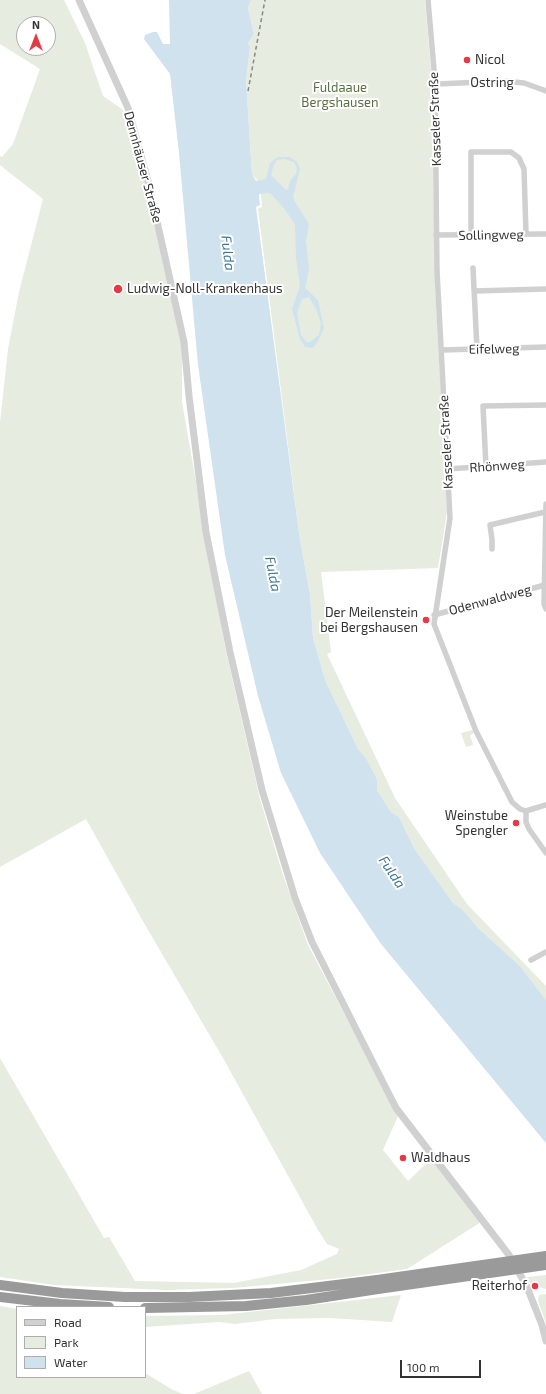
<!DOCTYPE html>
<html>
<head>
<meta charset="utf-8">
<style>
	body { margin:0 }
	#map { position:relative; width:546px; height:1394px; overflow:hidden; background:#fff; font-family:"Exo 2",sans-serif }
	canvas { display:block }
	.legend { position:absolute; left:16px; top:1306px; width:130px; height:72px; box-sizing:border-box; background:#fff; border:1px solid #adadad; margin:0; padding:5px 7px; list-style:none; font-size:12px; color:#333 }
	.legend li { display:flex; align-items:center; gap:8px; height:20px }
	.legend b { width:20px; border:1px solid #adadad }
	.north { position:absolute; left:16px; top:16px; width:40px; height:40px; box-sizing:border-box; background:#fff; border:1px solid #adadad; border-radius:50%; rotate:0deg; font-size:11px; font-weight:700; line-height:16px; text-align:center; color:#333 }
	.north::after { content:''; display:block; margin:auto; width:14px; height:18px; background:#e63946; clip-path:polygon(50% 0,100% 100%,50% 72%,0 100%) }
	.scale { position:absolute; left:400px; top:1360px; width:81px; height:18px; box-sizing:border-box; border:2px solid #333; border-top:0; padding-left:5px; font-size:12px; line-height:14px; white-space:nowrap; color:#333; -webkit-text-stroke:3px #fff; paint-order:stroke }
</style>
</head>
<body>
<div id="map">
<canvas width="546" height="1394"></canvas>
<ul class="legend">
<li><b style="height:5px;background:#d0d0d0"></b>Road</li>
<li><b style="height:11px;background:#e6ecdf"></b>Park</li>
<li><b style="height:11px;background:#cfe2ee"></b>Water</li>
</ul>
<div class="north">N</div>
<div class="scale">100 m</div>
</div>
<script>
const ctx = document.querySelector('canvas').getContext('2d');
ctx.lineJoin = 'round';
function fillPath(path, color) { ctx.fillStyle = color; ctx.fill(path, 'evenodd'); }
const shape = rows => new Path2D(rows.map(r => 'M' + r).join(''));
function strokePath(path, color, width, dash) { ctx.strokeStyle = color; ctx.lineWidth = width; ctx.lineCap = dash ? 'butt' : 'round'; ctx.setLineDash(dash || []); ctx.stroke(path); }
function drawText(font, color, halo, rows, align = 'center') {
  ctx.font = font + ' "Exo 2",sans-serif'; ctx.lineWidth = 4; ctx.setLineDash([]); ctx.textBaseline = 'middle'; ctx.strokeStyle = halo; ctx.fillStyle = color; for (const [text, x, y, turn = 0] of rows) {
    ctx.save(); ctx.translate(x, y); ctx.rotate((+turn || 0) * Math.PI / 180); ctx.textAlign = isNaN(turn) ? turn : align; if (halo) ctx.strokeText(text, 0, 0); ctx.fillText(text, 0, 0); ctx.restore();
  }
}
fillPath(shape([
	[0,0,64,0,85,43,103,96,122,109,126,116,146,181,182,343,182,402,225,647,260,799,283,875,308,945,398,1116,383,1150,408,1181,431,1159,481,1222,407,1269,341,1278,233,1288,167,1290,54,1285,0,1277,0,1058,104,1238,109,1237,135,1281,234,1283,301,1270,337,1254,339,1249,327,1244,318,1230,223,1058,144,923,86,819,0,867,0,423,8,349,19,292,43,199,0,165,0,156,2,157,13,144,40,69,0,44],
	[24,24,48,24,48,48,24,48],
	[251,0,425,0,432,82,435,283,447,512,438,568,321,572,331,652,327,654,395,798,467,904,546,986,546,1000,520,966,478,928,462,909,453,903,414,848,399,817,391,812,377,790,377,779,366,758,358,749,325,680,313,638,310,594,300,540,258,209,262,207,261,196,257,180,252,174,246,81,250,47,248,43,254,34,248,8],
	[473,730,474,733,470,735,473,745,466,747,461,733],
	[546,1275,546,1289,531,1285,527,1277],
	[545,1294,546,1295,546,1323,538,1301,539,1295],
	[401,1295,392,1322,329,1318,275,1319,235,1324,219,1322,145,1327,145,1316,222,1315],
	[0,1306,17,1309,17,1377,145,1377,145,1373,173,1390,183,1394,0,1394],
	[249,1371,262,1394,194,1394]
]), '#e6ecdf');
fillPath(shape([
	[169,0,251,0,248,8,254,34,248,43,250,47,246,81,252,174,256,181,266,179,270,163,278,157,290,157,297,162,300,169,293,197,295,202,309,224,306,241,309,269,305,288,318,300,324,328,318,341,313,348,305,347,300,339,292,309,300,286,296,257,295,224,283,207,270,193,259,194,260,205,256,207,300,540,310,594,313,638,325,680,358,749,366,758,377,779,377,790,391,812,399,817,414,848,453,903,462,909,478,928,520,966,546,1000,546,1143,381,944,320,853,281,773,258,696,225,555,198,365,179,153,170,74,144,39,145,35,153,32,157,32,163,44,170,44],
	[284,159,294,162,297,169,296,174,290,181,288,189,286,190,271,175,274,164,277,160],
	[309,297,316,309,321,323,319,335,310,342,306,342,301,335,297,313,302,299]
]), '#cfe2ee');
strokePath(shape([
	[428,0,435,81,437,84,435,88,437,271,450,518,434,624,476,731,512,802,520,809,526,811,546,805],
	[437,84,505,81,524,83,546,91],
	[436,235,546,234],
	[471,235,471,152,511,152,519,158,524,169,526,234],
	[473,268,477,349],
	[474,291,546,289],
	[442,350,546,347],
	[486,467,483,406,546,405],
	[448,469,546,462],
	[546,504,544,604,546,609],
	[492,549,492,540,490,525,545,512],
	[434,615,545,585],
	[526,811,526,822,529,829,546,853],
	[531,960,546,952]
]), '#d0d0d0', 5.5);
strokePath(shape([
	[79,0,128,108,148,181,184,342,189,396,206,532,230,652,262,790,295,898,312,942,396,1108,509,1255,527,1287,542,1325,546,1341]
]), '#d0d0d0', 7);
strokePath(shape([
	[0,1285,62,1293,125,1297,189,1297,271,1293,377,1280],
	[0,1297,60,1304,109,1307],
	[145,1308,246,1306,306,1300,378,1289]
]), '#9a9a9a', 10);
strokePath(shape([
	[248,91,265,0]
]), '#888', 1.5, [4, 3]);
strokePath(shape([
	[377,1280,546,1256],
	[378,1289,546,1265]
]), '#9a9a9a', 10);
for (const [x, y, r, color] of [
	[467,60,4,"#e63946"],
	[118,289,5,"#e63946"],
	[426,620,4,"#e63946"],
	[516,823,4,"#e63946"],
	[403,1158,4,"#e63946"],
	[535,1286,4,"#e63946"]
]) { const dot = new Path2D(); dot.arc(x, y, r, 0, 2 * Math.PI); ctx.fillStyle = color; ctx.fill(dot); strokePath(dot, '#fff', 1.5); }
drawText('13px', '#333', '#fff', [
	["Nicol",475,60],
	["Ludwig-Noll-Krankenhaus",127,289],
	["Der Meilenstein",418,613,"right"],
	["bei Bergshausen",418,628,"right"],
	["Weinstube",508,816,"right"],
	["Spengler",508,831,"right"],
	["Waldhaus",411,1158],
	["Reiterhof",527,1286,"right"]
], 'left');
drawText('13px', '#333', '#fff', [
	["Ostring",492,83],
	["Kasseler Straße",435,119,-92],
	["Dennhäuser Straße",143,167,75],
	["Sollingweg",491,235,-1],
	["Eifelweg",494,349,-1],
	["Kasseler Straße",446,442,-93],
	["Rhönweg",497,466,-4],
	["Odenwaldweg",490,600,-15]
]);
drawText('13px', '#56703f', '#fff', [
	["Fuldaaue",340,88],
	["Bergshausen",340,103]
]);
drawText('italic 14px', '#3f7597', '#fff', [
	["Fulda",228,253,83],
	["Fulda",273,574,79],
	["Fulda",392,872,56]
]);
</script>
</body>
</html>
